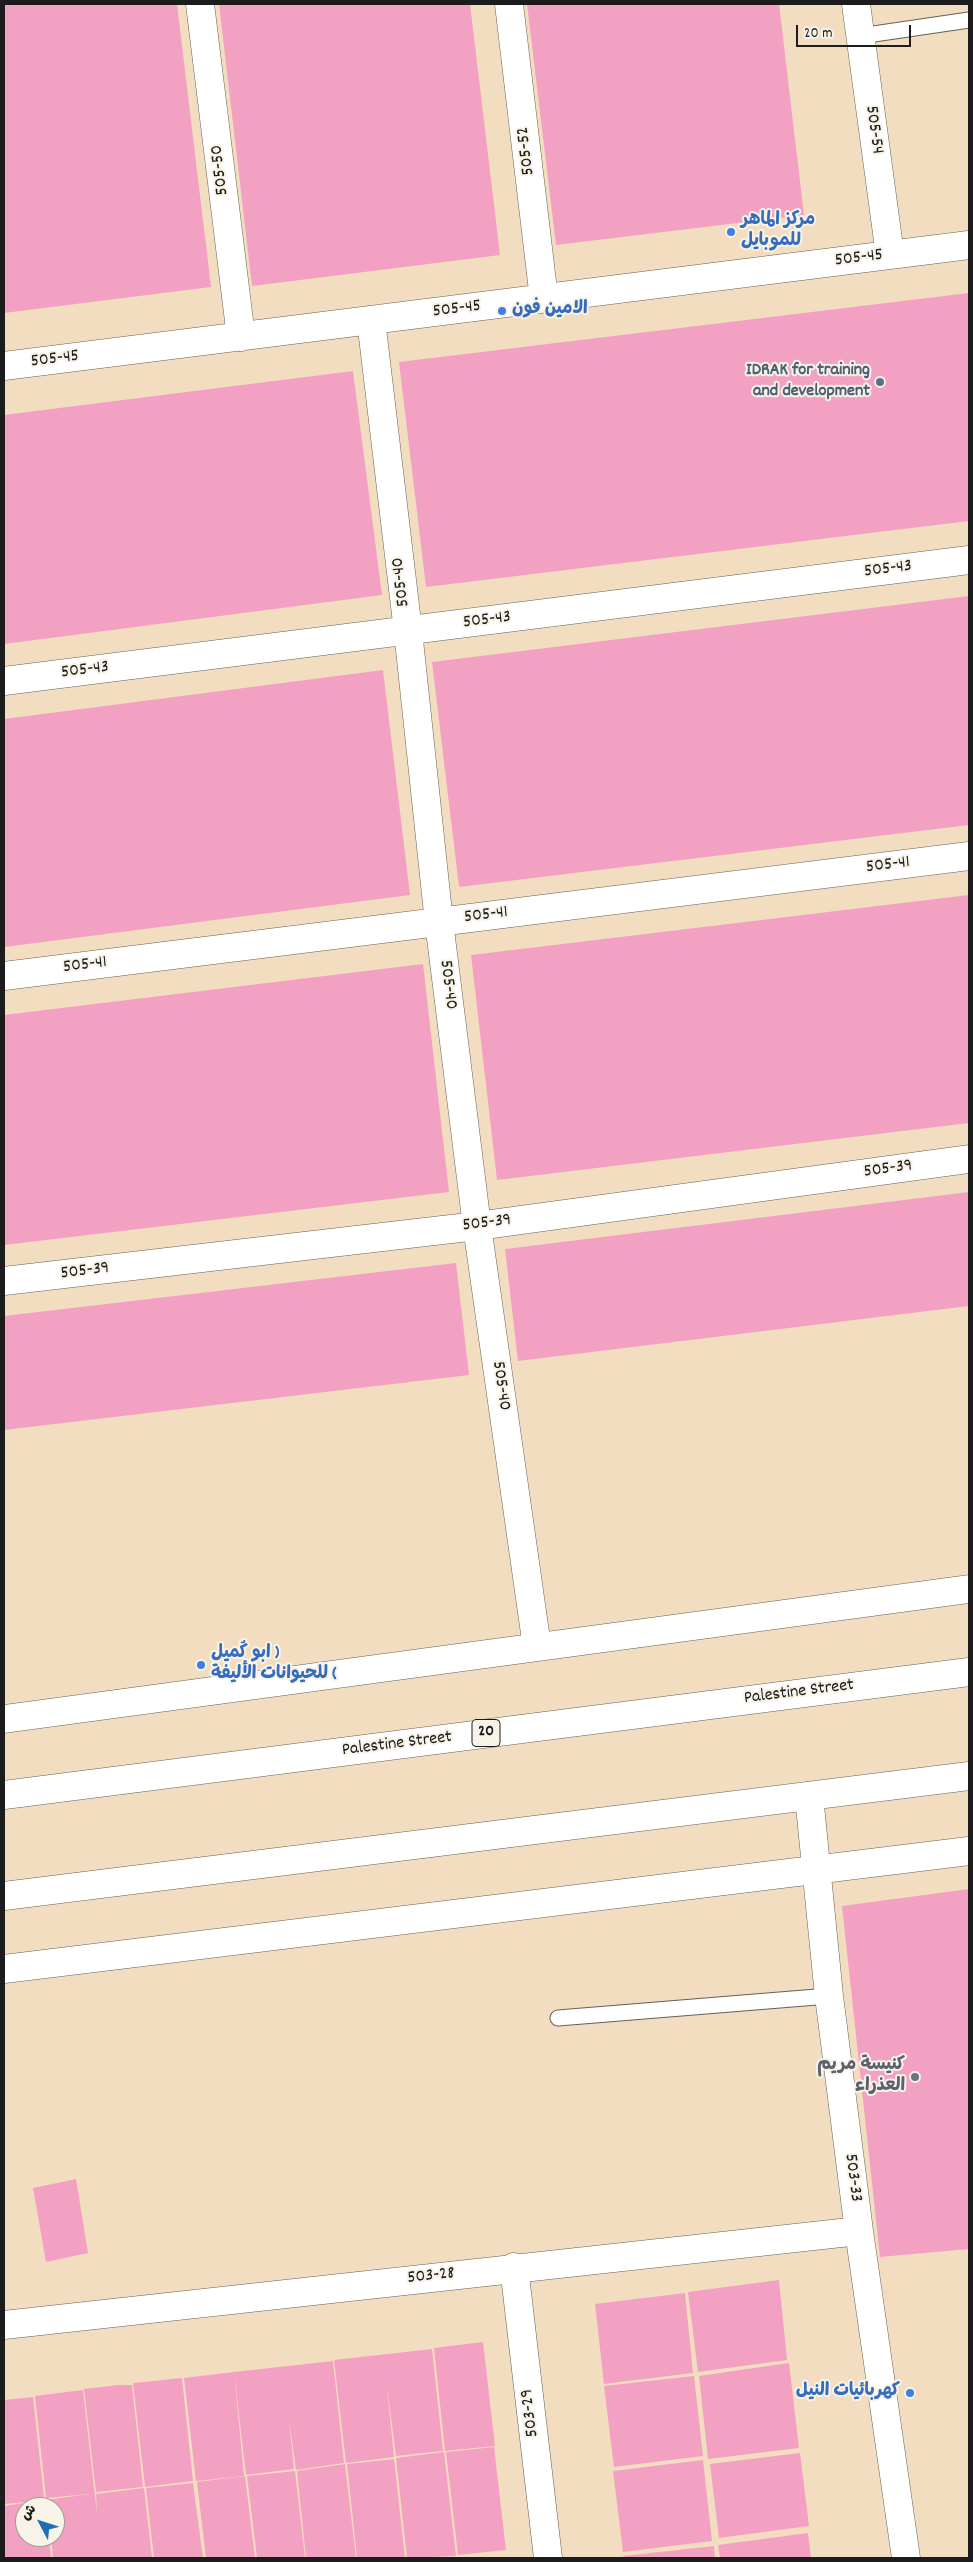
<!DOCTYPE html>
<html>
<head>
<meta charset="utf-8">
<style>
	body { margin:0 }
	#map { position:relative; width:973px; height:2562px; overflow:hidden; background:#f3ddc0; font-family:Dekko,"Playpen Sans Arabic",sans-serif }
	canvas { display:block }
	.frame { position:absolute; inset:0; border:5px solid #1c1c1c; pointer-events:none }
	.north { position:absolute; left:15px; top:2497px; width:50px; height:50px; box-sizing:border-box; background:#f7f3e8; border:1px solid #9f9d96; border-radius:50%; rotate:310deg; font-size:14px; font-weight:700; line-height:20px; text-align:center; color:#1c1c1c }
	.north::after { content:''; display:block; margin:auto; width:18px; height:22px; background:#1f6fb2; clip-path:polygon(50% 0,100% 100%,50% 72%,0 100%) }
	.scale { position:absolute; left:796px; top:25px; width:115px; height:22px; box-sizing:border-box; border:2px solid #1c1c1c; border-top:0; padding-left:6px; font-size:15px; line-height:18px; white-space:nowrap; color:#1c1c1c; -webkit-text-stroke:4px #f7f3e8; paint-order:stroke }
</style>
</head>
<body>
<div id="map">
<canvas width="973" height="2562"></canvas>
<div class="frame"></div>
<div class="north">ش</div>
<div class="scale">20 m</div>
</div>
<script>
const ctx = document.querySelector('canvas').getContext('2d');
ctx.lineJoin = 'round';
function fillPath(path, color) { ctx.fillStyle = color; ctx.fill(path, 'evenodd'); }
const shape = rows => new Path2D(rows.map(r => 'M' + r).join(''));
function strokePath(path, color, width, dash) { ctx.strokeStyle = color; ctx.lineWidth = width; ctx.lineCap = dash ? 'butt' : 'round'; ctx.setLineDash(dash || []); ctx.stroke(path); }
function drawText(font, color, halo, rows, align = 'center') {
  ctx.font = font + ' Dekko,"Playpen Sans Arabic",sans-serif'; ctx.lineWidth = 4; ctx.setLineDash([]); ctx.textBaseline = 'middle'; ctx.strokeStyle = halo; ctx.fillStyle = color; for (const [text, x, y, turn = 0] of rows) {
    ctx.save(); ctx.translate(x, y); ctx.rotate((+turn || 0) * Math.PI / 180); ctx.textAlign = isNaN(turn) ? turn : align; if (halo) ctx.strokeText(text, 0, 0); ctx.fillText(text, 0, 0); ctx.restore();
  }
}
fillPath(shape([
	[4,4,177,4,211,287,4,313],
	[219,4,470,4,500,255,252,286],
	[527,4,779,4,804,215,556,245],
	[969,293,969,521,426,587,399,362],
	[353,371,382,595,4,644,4,415],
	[969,596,969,825,459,887,432,662],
	[383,670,410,895,4,947,4,719],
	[969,895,969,1123,497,1180,471,955],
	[423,964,449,1192,4,1245,4,1015],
	[969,1192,969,1306,518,1361,505,1249],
	[456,1263,469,1375,4,1430,4,1316],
	[969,1889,969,2249,880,2257,842,1906],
	[76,2179,88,2253,46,2262,33,2188],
	[779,2280,787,2360,698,2372,688,2292],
	[685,2293,693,2373,604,2384,595,2304],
	[483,2342,495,2446,445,2451,434,2348],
	[432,2349,443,2451,396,2456,387,2386,394,2457,346,2463,334,2360],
	[333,2361,344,2463,296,2470,289,2419,294,2469,246,2475,234,2372],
	[789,2363,799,2448,708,2459,699,2376],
	[234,2372,244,2476,196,2481,184,2378],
	[694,2376,703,2456,614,2467,604,2386],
	[182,2378,193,2481,145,2487,133,2383],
	[119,2385,132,2385,143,2487,96,2492,84,2389],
	[83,2390,97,2514,96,2494,144,2488,152,2558,53,2558,51,2537,55,2537,55,2507,48,2507,47,2500,89,2494,46,2498,35,2396],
	[33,2397,45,2507,25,2507,25,2537,49,2537,51,2558,4,2558,4,2506,38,2501,4,2504,4,2400],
	[494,2447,506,2550,458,2555,446,2452],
	[444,2452,456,2556,407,2558,396,2458],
	[800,2453,809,2526,719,2538,710,2464],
	[394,2459,405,2558,357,2558,347,2464],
	[703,2460,712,2541,623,2552,613,2471],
	[345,2464,356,2558,306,2558,297,2471],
	[295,2471,305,2558,257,2558,247,2476],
	[245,2476,255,2558,206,2558,197,2482],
	[193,2483,203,2558,154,2558,146,2488],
	[808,2533,811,2558,720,2558,718,2545],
	[714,2546,715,2558,624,2558,623,2556]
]), '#f3a1c2');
const lane = shape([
	[860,36,969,20],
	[558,2018,829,1996]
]);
const street = shape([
	[200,4,241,337],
	[509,4,544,299],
	[856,4,890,255],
	[371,320,408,631,439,922,477,1226,537,1647],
	[4,366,969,245],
	[4,681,969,560],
	[4,976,969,856],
	[4,1281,477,1226,969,1159],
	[4,1719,969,1589],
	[809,1796,829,1996,859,2231,906,2558],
	[4,1969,969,1851],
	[514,2267,548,2558],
	[4,2325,859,2231]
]);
const primary = shape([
	[4,1795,969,1672],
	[4,1896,969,1776]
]);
strokePath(lane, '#676055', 17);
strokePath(street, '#676055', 29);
strokePath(primary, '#676055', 29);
strokePath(lane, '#fff', 15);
strokePath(street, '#fff', 28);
strokePath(primary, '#fff', 28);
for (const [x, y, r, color] of [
	[731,232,5,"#3f7fe0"],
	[502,311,5,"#3f7fe0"],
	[880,382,5,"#5c6f8a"],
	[201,1665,5,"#3f7fe0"],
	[915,2077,5,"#6b7280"],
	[910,2393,5,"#3f7fe0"]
]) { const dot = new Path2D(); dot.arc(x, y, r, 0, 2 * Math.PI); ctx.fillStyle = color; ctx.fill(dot); strokePath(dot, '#f7f3e8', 2); }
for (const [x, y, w] of [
	[486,1733,28]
]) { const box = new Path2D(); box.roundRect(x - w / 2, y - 13.5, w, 27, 4); ctx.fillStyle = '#f7f3e8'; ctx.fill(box); strokePath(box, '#1c1c1c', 1); }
drawText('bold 16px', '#1c1c1c', null, [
	["20",486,1733]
]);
drawText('18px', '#1c1c1c', '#f7f3e8', [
	["505-54",873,130,82],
	["505-52",527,151,-97],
	["505-50",221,170,-97],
	["505-45",859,259,-7],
	["505-45",457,310,-7],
	["505-45",55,360,-7],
	["505-43",888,570,-7],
	["505-40",402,582,-97],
	["505-43",487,621,-7],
	["505-43",85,671,-7],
	["505-41",888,866,-7],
	["505-41",486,916,-7],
	["505-41",85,966,-7],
	["505-40",447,985,83],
	["505-39",888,1170,-8],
	["505-39",487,1224,-7],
	["505-39",85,1272,-7],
	["505-40",500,1386,82],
	["Palestine Street",799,1693,-7],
	["Palestine Street",397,1745,-7],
	["503-33",852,2178,83],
	["503-28",431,2277,-6],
	["503-29",531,2413,-97]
]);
drawText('bold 18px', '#366cbe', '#f7f3e8', [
	["مركز الماهر",741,222],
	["للموبايل",741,243],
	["الامين فون",512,311],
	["ابو كُميل )",211,1655],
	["للحيوانات الأليفة (",211,1676],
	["كهربائيات النيل",900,2393,"right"]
], 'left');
drawText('bold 18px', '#4e5e75', '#f7f3e8', [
	["IDRAK for training",870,372],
	["and development",870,393]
], 'right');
drawText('bold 18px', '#5b616d', '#f7f3e8', [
	["كنيسة مريم",905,2067],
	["العذراء",905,2088]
], 'right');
</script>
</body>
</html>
